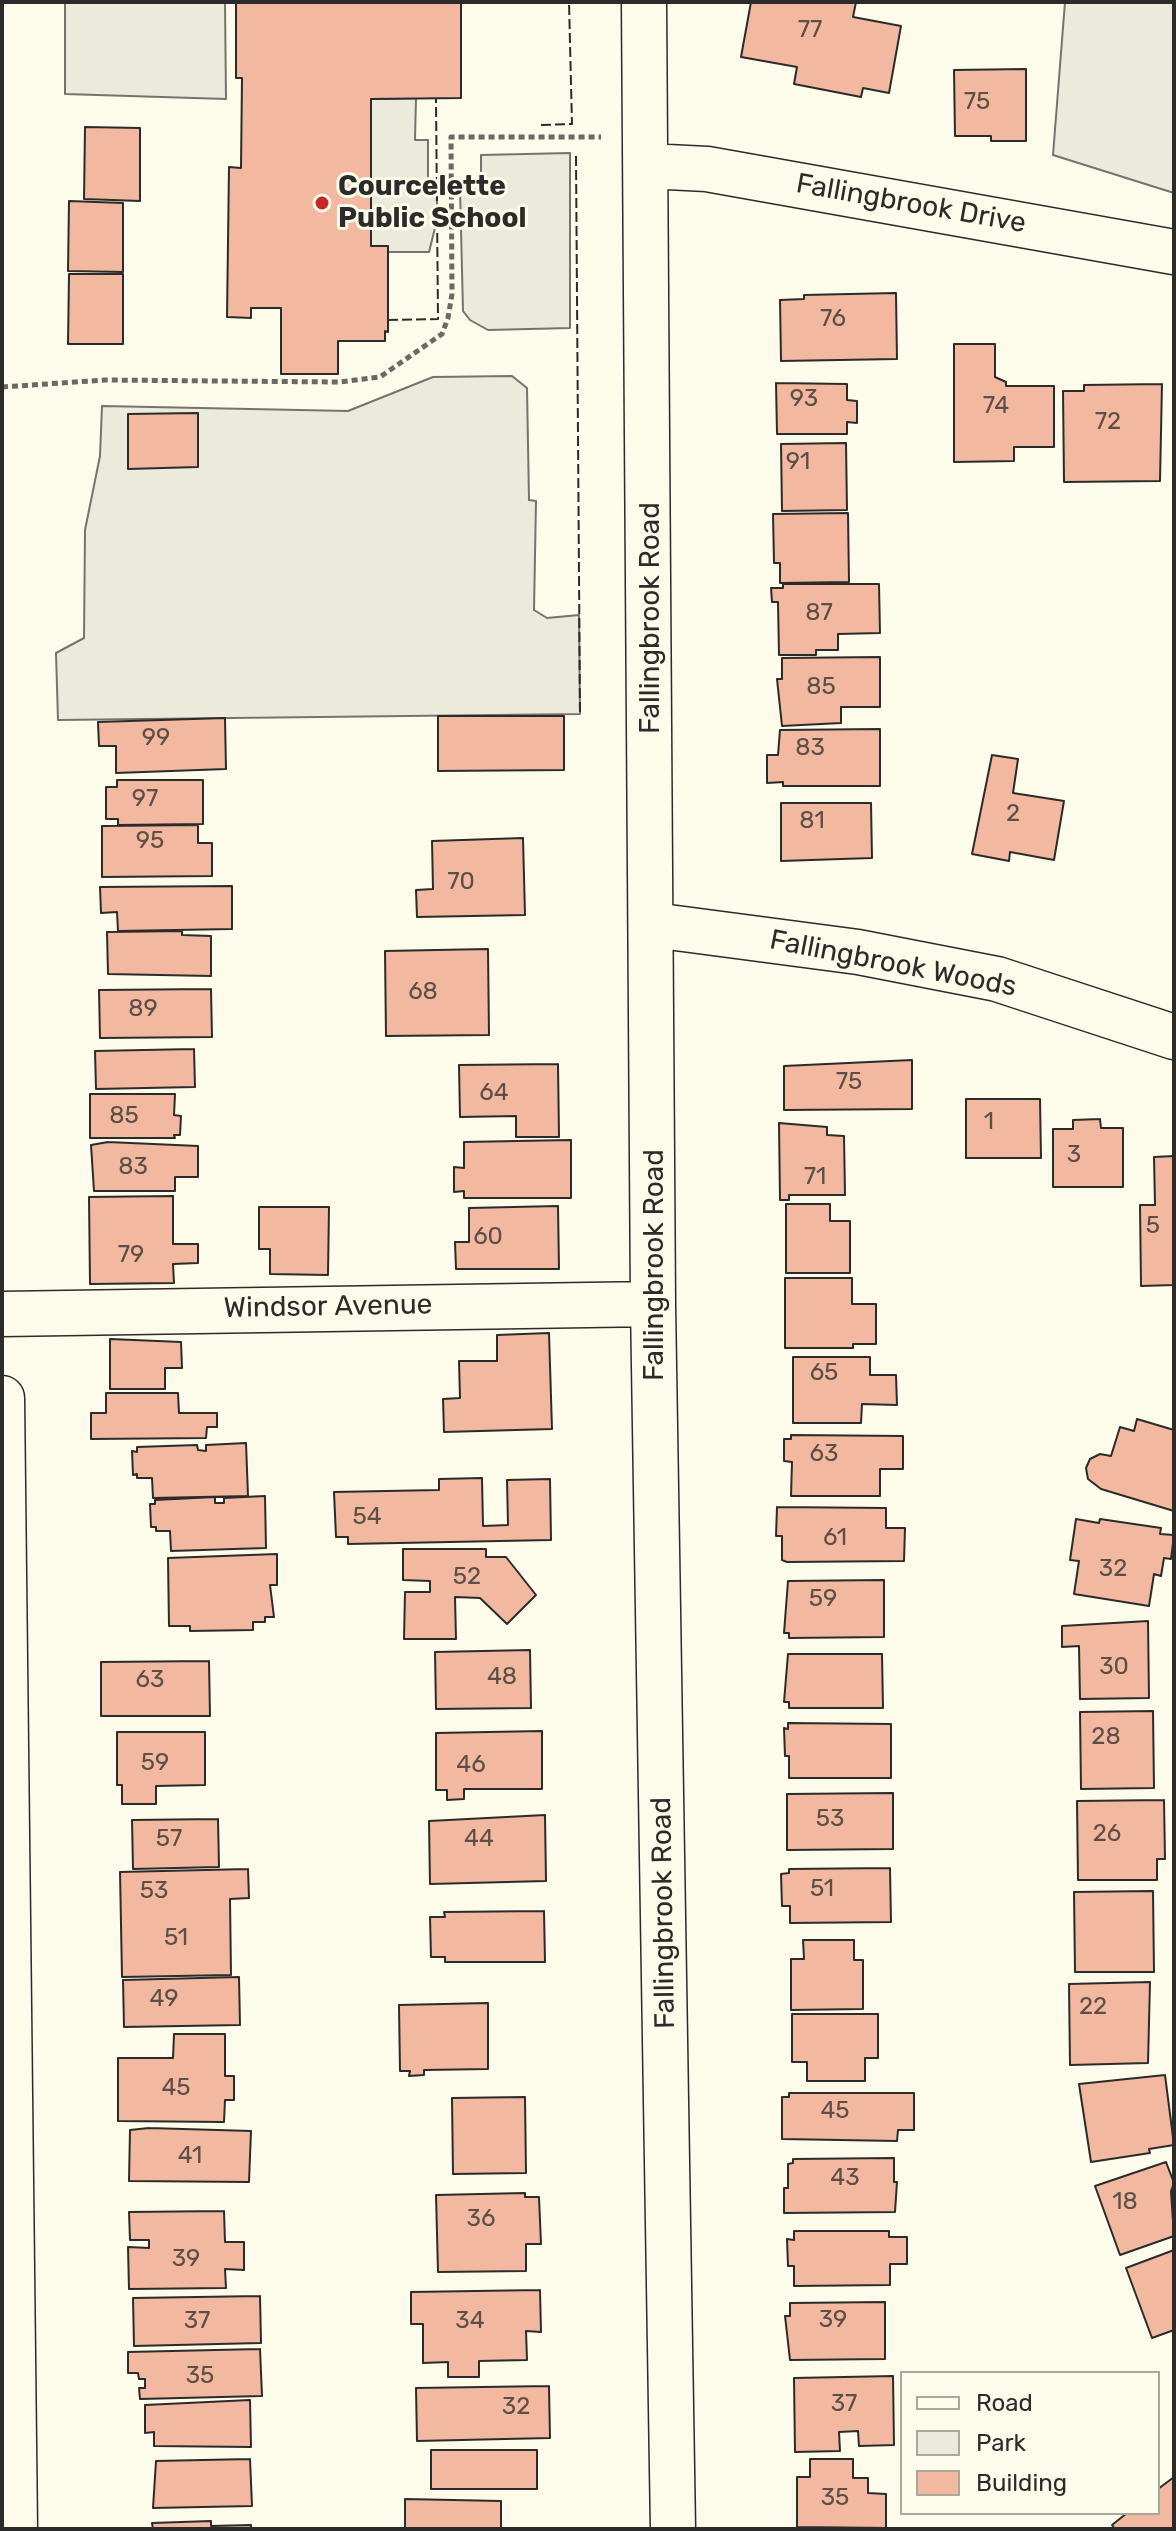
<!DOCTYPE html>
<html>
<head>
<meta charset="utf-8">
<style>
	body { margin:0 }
	#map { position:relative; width:1176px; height:2531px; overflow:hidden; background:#fdfbea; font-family:Rubik,sans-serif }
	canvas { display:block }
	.frame { position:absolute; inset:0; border:4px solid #2b2b2b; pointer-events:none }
	.legend { position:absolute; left:900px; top:2371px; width:260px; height:144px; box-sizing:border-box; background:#fdfbea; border:2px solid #a9a89e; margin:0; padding:10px 14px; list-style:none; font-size:24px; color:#2b2b2b }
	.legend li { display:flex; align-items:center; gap:16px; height:40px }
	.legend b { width:40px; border:2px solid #a9a89e }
</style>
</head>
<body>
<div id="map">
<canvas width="1176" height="2531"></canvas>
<div class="frame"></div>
<ul class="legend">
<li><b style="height:10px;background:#fdfbea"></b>Road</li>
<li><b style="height:22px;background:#ecebdb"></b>Park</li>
<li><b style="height:22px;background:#f2b8a0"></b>Building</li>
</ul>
</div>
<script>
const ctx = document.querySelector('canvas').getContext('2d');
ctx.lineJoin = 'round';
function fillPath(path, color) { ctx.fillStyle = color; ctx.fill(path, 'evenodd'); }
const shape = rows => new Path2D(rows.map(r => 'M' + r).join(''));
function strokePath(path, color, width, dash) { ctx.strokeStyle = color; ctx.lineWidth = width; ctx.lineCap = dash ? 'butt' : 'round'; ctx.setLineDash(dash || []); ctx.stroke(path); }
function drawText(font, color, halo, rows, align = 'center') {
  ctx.font = font + ' Rubik,sans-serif'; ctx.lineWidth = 6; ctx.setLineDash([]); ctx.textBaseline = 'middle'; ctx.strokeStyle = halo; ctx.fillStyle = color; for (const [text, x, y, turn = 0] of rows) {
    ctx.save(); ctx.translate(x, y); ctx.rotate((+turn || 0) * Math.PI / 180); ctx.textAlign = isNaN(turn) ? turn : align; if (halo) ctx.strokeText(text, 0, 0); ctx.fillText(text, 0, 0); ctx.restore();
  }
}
const green = shape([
	[1065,2,1174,2,1174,193,1053,155,1065,2],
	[416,98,415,140,428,140,428,186,437,186,437,220,429,252,388,252,371,246,371,99,416,98],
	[570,153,570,328,488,330,470,320,463,311,460,189,481,189,481,155,570,153],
	[512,376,527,388,529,500,536,501,534,610,547,618,579,615,580,714,58,720,56,653,84,638,85,530,100,456,102,406,348,411,433,377,512,376]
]);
fillPath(green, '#ecebdb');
strokePath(green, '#74746e', 2);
const parking = shape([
	[65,2,225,2,226,99,65,94,65,2]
]);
fillPath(parking, '#eceadb');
strokePath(parking, '#74746e', 2);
const building = shape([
	[236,2,461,2,461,98,371,99,371,246,388,246,388,332,385,331,385,341,338,341,338,374,281,374,281,308,251,308,251,318,227,317,229,167,241,168,242,78,236,78,236,2],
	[751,2,856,2,853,17,901,26,889,93,863,88,861,97,794,84,797,67,741,57,751,2],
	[1026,69,1026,141,991,141,991,136,955,136,954,70,1026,69],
	[85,127,140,128,140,201,84,199,85,127],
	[69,201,123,203,123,272,68,271,69,201],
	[69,274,123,274,123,344,68,344,69,274],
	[896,293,897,359,781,361,780,300,804,299,804,295,896,293],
	[954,344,995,344,995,377,1006,382,1006,386,1054,386,1054,447,1014,447,1014,461,954,462,954,344],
	[776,383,847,384,847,400,857,401,857,423,847,422,847,434,777,434,776,383],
	[1162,384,1160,481,1064,482,1063,391,1084,391,1084,385,1162,384],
	[198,413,198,467,128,469,128,414,198,413],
	[846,443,847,510,782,511,781,444,846,443],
	[848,513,849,582,780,583,780,563,774,563,773,514,848,513],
	[783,584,879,584,880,633,838,634,838,650,816,650,816,655,779,655,778,602,772,602,771,588,783,588,783,584],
	[880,657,880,707,841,707,841,723,782,726,777,679,782,679,782,658,880,657],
	[438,716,564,716,564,770,438,771,438,716],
	[225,718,226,769,116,773,116,746,99,746,98,722,225,718],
	[880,729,880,786,783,786,783,782,767,783,767,755,778,755,780,730,880,729],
	[992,755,1018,759,1013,793,1064,801,1054,860,1010,852,1009,861,972,854,992,755],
	[117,780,203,780,203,824,118,825,118,819,106,819,106,787,117,787,117,780],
	[781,803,871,803,872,858,781,861,781,803],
	[198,825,198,843,212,843,212,876,102,877,102,826,198,825],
	[523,838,525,915,417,917,416,890,433,889,432,841,523,838],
	[232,886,232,929,118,931,117,912,101,913,100,887,232,886],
	[182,931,182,935,211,936,211,976,108,974,107,932,182,931],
	[488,949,489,1035,386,1036,385,951,488,949],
	[211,989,212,1037,100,1038,99,990,211,989],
	[194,1049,195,1087,96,1089,95,1051,194,1049],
	[912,1060,912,1109,784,1110,784,1066,912,1060],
	[558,1064,559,1137,516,1137,516,1116,460,1117,459,1065,558,1064],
	[90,1094,175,1094,174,1115,181,1116,180,1135,174,1135,175,1138,90,1138,90,1094],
	[966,1099,1040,1099,1041,1158,966,1158,966,1099],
	[1100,1119,1101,1128,1123,1128,1123,1187,1053,1187,1053,1129,1073,1129,1073,1120,1100,1119],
	[779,1123,827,1127,827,1135,844,1136,845,1195,789,1195,789,1200,780,1200,779,1123],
	[571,1140,571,1198,464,1198,464,1191,454,1192,454,1167,464,1168,464,1142,571,1140],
	[108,1142,198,1146,198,1177,175,1177,175,1191,94,1191,91,1145,108,1142],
	[1174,1156,1174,1285,1141,1286,1140,1205,1155,1205,1154,1157,1174,1156],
	[173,1196,173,1244,198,1244,198,1263,173,1264,174,1283,90,1284,89,1197,173,1196],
	[786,1204,830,1204,830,1221,850,1221,850,1273,786,1273,786,1204],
	[558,1206,559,1269,456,1269,455,1242,469,1242,469,1208,558,1206],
	[259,1207,329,1207,328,1275,270,1274,270,1249,259,1249,259,1207],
	[785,1278,852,1278,852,1304,876,1304,876,1344,853,1344,853,1348,785,1348,785,1278],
	[549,1333,552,1429,444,1432,443,1399,460,1398,459,1361,497,1361,497,1335,549,1333],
	[110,1339,181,1342,182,1368,165,1368,165,1389,110,1389,110,1339],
	[793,1357,870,1357,870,1375,896,1375,897,1405,862,1404,861,1423,793,1423,793,1357],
	[106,1393,178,1393,179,1413,217,1413,217,1427,207,1427,206,1438,91,1439,91,1413,106,1413,106,1393],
	[1137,1419,1174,1430,1174,1511,1101,1489,1088,1479,1086,1468,1090,1459,1100,1454,1111,1456,1120,1427,1134,1431,1137,1419],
	[791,1435,903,1436,903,1469,880,1469,880,1496,791,1496,792,1462,784,1461,784,1439,791,1439,791,1435],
	[246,1443,248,1496,153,1498,152,1478,137,1478,137,1474,133,1475,132,1451,137,1452,137,1447,197,1445,198,1450,206,1451,206,1445,246,1443],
	[482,1478,483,1526,508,1525,507,1480,550,1479,551,1540,348,1544,348,1537,336,1537,334,1492,439,1490,439,1479,482,1478],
	[265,1496,266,1548,171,1551,170,1531,156,1531,156,1527,151,1527,150,1504,155,1504,155,1500,215,1497,215,1503,224,1503,224,1498,265,1496],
	[777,1507,886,1508,886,1528,905,1528,904,1561,787,1562,782,1560,782,1536,776,1536,777,1507],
	[1076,1519,1099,1523,1100,1519,1161,1528,1160,1534,1174,1535,1171,1559,1164,1558,1161,1576,1154,1574,1149,1606,1074,1594,1079,1561,1070,1560,1076,1519],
	[403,1549,486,1549,486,1557,506,1557,536,1595,507,1624,480,1598,455,1597,456,1639,404,1639,405,1592,430,1592,430,1581,403,1580,403,1549],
	[277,1554,277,1585,270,1585,274,1617,265,1617,265,1622,253,1622,253,1630,190,1631,190,1626,169,1626,168,1558,277,1554],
	[884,1580,884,1637,789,1638,789,1633,784,1633,788,1581,884,1580],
	[1148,1621,1149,1698,1080,1699,1079,1646,1062,1647,1062,1626,1148,1621],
	[530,1650,531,1708,436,1709,435,1652,530,1650],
	[788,1654,882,1654,883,1708,789,1708,789,1702,784,1702,788,1654],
	[209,1661,210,1716,101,1716,101,1662,209,1661],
	[1153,1711,1154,1788,1081,1789,1080,1712,1153,1711],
	[788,1723,891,1724,891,1778,789,1778,789,1756,785,1756,784,1728,788,1729,788,1723],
	[542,1731,542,1789,464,1789,464,1799,447,1800,447,1790,436,1790,436,1733,542,1731],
	[117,1732,205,1732,205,1785,156,1786,156,1804,122,1804,122,1785,117,1785,117,1732],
	[893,1793,893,1849,787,1850,787,1794,893,1793],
	[1164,1800,1165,1859,1157,1859,1157,1880,1078,1880,1077,1801,1164,1800],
	[545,1815,546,1881,430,1884,429,1821,545,1815],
	[218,1819,219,1867,133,1869,132,1820,218,1819],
	[890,1868,891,1922,790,1923,790,1906,782,1906,781,1874,789,1873,789,1869,890,1868],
	[248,1869,249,1898,230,1899,231,1975,122,1977,120,1872,248,1869],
	[1153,1891,1154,1972,1075,1972,1074,1892,1153,1891],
	[544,1911,545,1962,445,1962,445,1957,431,1957,430,1917,445,1917,444,1912,544,1911],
	[803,1940,854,1940,854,1960,863,1960,863,2009,791,2010,791,1959,804,1959,803,1940],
	[239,1977,240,2025,124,2027,123,1980,239,1977],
	[1150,1982,1148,2063,1070,2065,1069,1984,1150,1982],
	[488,2003,488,2069,424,2070,424,2075,409,2076,410,2071,400,2071,399,2005,488,2003],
	[792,2014,878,2014,878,2058,865,2058,865,2081,807,2081,807,2062,792,2062,792,2014],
	[174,2034,225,2034,225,2076,234,2076,234,2100,225,2100,224,2122,118,2121,118,2058,173,2058,174,2034],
	[1165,2075,1174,2145,1149,2149,1150,2153,1091,2162,1079,2084,1165,2075],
	[789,2093,914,2093,914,2130,898,2130,897,2141,782,2139,782,2097,789,2097,789,2093],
	[525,2097,526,2173,453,2174,452,2098,525,2097],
	[149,2128,251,2131,249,2182,129,2181,130,2130,149,2128],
	[894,2158,894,2182,897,2182,895,2212,784,2213,784,2188,788,2188,788,2164,793,2163,793,2159,894,2158],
	[1166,2162,1174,2183,1171,2191,1174,2236,1120,2255,1095,2186,1166,2162],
	[525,2193,525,2197,539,2197,541,2244,526,2244,526,2271,438,2272,436,2195,525,2193],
	[224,2211,225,2242,244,2242,244,2270,225,2269,226,2288,129,2289,128,2247,149,2248,149,2240,130,2240,129,2212,224,2211],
	[794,2231,889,2231,889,2237,907,2237,907,2264,890,2264,890,2285,794,2286,794,2266,788,2266,787,2239,794,2240,794,2231],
	[1174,2250,1174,2330,1152,2338,1126,2268,1174,2250],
	[540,2290,541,2332,526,2331,527,2360,479,2361,479,2377,448,2377,448,2362,423,2363,423,2324,411,2324,411,2292,540,2290],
	[260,2296,261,2343,134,2346,133,2298,260,2296],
	[885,2302,885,2359,790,2360,785,2316,790,2316,790,2303,885,2302],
	[260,2349,262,2396,140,2399,139,2388,145,2388,145,2379,139,2379,138,2373,128,2373,128,2352,260,2349],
	[893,2376,894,2445,859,2446,858,2431,839,2432,840,2451,795,2452,794,2378,893,2376],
	[549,2386,550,2438,417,2441,416,2388,549,2386],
	[250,2400,251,2447,154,2446,154,2432,145,2433,145,2405,250,2400],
	[431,2450,537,2450,537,2489,431,2489,431,2450],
	[250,2459,252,2506,153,2508,156,2461,250,2459],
	[810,2459,853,2459,853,2478,868,2478,868,2493,886,2494,886,2528,797,2527,797,2477,810,2477,810,2459],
	[1174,2477,1174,2529,1115,2529,1112,2525,1127,2513,1158,2513,1158,2489,1174,2477],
	[405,2499,501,2501,501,2529,405,2529,405,2499],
	[211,2521,211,2526,251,2525,251,2529,153,2529,152,2523,211,2521]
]);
fillPath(building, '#f2b8a0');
strokePath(building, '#2b2b2b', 2);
const minor = shape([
	[644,2,653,1304,673,2529],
	[647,166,707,169,1174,252],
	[653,925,858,952,997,979,1174,1037],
	[2,1314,653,1304],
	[2,1398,15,2529]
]);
strokePath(minor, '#2b2b2b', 47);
strokePath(shape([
	[2,387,105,380,339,382,380,377,442,334,448,318,452,294,451,137,601,137]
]), '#6a6964', 5, [6, 4]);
strokePath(minor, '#fdfbea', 44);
strokePath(shape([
	[541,125,572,124,569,2],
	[576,156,580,714],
	[388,320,438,319,436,99]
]), '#2b2b2b', 2, [10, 4]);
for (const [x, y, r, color] of [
	[322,203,8,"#c62828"]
]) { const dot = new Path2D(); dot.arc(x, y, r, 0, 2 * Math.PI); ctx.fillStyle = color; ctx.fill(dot); strokePath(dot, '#fdfbea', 3); }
drawText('24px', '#5d4e48', null, [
	["77",810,30],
	["75",977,102],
	["76",833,319],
	["93",804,399],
	["74",996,406],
	["72",1108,422],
	["91",798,462],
	["87",819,613],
	["85",821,687],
	["99",156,738],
	["83",810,748],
	["97",145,799],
	["2",1013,814],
	["81",812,821],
	["95",150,841],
	["70",461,882],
	["68",423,992],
	["89",143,1009],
	["75",849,1082],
	["64",494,1093],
	["85",124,1116],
	["1",989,1122],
	["3",1074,1155],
	["83",133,1167],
	["71",815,1177],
	["5",1153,1226],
	["60",488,1237],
	["79",131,1255],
	["65",824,1373],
	["63",824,1454],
	["54",367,1517],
	["61",835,1538],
	["32",1113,1569],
	["52",467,1577],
	["59",823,1599],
	["30",1114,1667],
	["48",502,1677],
	["63",150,1680],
	["28",1106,1737],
	["59",155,1763],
	["46",471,1765],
	["53",830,1819],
	["26",1107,1834],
	["57",169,1839],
	["44",479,1839],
	["51",822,1889],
	["53",154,1891],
	["51",176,1938],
	["49",164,1999],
	["22",1093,2007],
	["45",176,2088],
	["45",835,2111],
	["41",190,2156],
	["43",845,2178],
	["18",1125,2202],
	["36",481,2219],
	["39",186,2259],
	["39",833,2320],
	["37",197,2321],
	["34",470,2321],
	["35",200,2376],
	["37",844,2404],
	["32",516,2407],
	["35",835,2498]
]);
drawText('bold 28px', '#2b2b2b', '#fdfbea', [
	["Courcelette",338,187],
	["Public School",338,219]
], 'left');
drawText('28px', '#2b2b2b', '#fdfbea', [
	["Fallingbrook Drive",911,204,10],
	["Fallingbrook Road",651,618,-90],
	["Fallingbrook Woods",893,964,11],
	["Fallingbrook Road",655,1265,-90],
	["Windsor Avenue",328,1307,-1],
	["Fallingbrook Road",664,1913,-91]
]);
</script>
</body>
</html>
